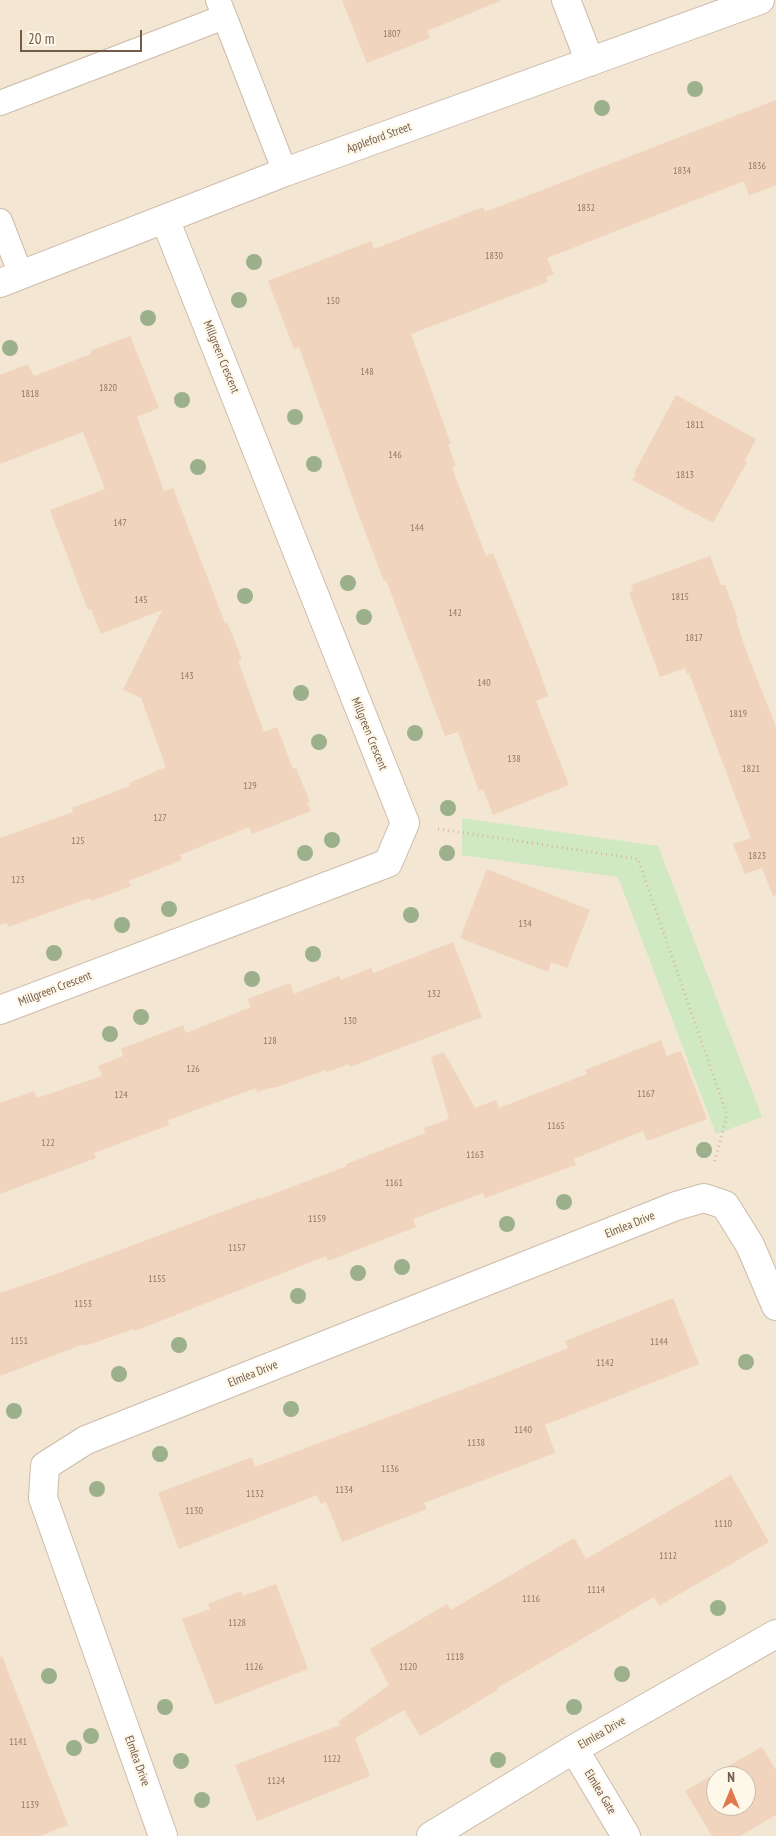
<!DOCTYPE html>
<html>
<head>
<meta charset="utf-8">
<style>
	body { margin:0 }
	#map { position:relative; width:776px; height:1836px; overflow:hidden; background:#fbf4e4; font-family:"PT Sans Narrow",sans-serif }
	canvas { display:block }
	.north { position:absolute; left:706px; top:1766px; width:50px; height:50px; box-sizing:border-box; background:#fef8ea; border:1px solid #c6b9aa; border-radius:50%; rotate:0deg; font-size:14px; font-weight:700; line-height:20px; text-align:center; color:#735b4a }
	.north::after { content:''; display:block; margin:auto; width:18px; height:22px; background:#e2774d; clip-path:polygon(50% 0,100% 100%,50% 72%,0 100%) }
	.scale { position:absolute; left:20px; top:30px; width:122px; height:22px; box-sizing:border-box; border:2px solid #735b4a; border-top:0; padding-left:6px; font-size:15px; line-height:18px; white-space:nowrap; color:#735b4a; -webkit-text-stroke:4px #fef8ea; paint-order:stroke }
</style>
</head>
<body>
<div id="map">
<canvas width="776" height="1836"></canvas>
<div class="north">N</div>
<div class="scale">20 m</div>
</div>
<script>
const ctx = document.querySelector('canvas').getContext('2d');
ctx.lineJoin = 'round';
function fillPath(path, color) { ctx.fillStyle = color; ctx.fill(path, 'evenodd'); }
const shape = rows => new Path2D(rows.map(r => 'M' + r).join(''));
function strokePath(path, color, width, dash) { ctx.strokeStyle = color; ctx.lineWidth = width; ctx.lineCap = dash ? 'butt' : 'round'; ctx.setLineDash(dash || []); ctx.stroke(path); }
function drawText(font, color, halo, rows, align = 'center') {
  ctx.font = font + ' "PT Sans Narrow",sans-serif'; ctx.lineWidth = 4.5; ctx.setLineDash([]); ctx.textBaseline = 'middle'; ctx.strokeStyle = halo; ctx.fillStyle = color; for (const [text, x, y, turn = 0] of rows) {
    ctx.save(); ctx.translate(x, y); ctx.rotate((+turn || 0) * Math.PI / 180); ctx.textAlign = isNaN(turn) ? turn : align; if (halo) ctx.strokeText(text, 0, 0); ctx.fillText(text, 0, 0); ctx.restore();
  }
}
fillPath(shape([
	[0,0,776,0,776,1836,0,1836],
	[716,1776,746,1776,746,1806,716,1806]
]), '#f3e6d3');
fillPath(shape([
	[462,818,658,846,762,1117,716,1134,618,877,462,855]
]), '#d0e9c3');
fillPath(shape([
	[342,0,500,0,500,1,427,31,430,38,367,63],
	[776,100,776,185,749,196,744,181,547,258,554,274,546,277,548,282,411,334,451,444,448,445,456,466,452,468,486,556,493,553,539,669,548,696,536,701,569,785,493,815,483,789,479,791,458,732,445,736,386,580,384,581,358,513,299,347,294,349,268,281,371,241,374,249,483,207,485,212],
	[130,336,159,408,137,417,164,491,173,488,225,623,227,622,242,659,238,661,264,732,277,727,293,769,296,768,310,802,307,803,311,811,252,834,249,827,180,855,182,860,129,881,131,886,91,901,90,898,8,927,7,923,0,925,0,838,73,812,72,808,130,786,129,783,166,767,141,698,123,690,162,610,101,634,91,609,88,610,50,510,105,489,83,432,0,464,0,375,28,364,34,376,91,354,90,351],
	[676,395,756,439,745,461,747,462,713,523,632,480,636,474,634,473],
	[710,556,721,585,725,585,738,619,736,619,744,645,776,727,776,895,773,896,762,868,745,874,733,844,751,838,689,673,687,674,685,668,660,677,629,593,633,591,631,585],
	[487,869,590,910,567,968,551,962,548,972,460,938],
	[453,942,482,1017,350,1067,349,1064,327,1072,326,1070,274,1088,273,1087,257,1092,256,1088,168,1120,169,1125,94,1153,96,1158,0,1194,0,1103,34,1091,37,1098,102,1076,98,1066,123,1056,121,1049,183,1025,186,1033,251,1007,247,999,290,983,294,994,339,976,341,980,371,968,374,973],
	[661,1040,667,1056,681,1051,707,1119,647,1141,643,1131,574,1159,576,1165,485,1198,483,1193,413,1219,416,1227,328,1261,326,1256,135,1331,134,1329,85,1346,84,1344,0,1376,0,1293,56,1274,259,1198,260,1199,347,1166,346,1164,425,1133,424,1128,449,1119,431,1057,444,1052,475,1108,496,1100,499,1108,587,1074,585,1070],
	[673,1298,699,1364,545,1425,555,1453,424,1503,427,1509,342,1542,326,1502,321,1504,317,1495,179,1549,158,1493,252,1457,255,1467,482,1382,568,1348,565,1341],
	[731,1475,769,1542,659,1606,654,1597,497,1688,498,1690,420,1736,404,1710,355,1738,370,1776,257,1821,235,1765,340,1725,338,1722,389,1685,370,1649,447,1604,451,1610,574,1538,586,1559],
	[276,1584,308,1669,215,1705,182,1619,210,1609,208,1604,241,1591,243,1596],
	[2,1656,68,1825,40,1836,0,1836,0,1657],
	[762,1747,776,1770,776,1815,740,1836,712,1836,685,1791],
	[716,1776,746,1776,746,1806,716,1806]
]), '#f0d4bd');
const service = shape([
	[218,0,285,172],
	[0,103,224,17],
	[0,221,21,275]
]);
const minor = shape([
	[0,1010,388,863,405,823,165,219],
	[574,1749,626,1836],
	[163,1836,43,1498,45,1466,86,1440,676,1206,704,1198,725,1205,750,1245,776,1306],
	[431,1836,574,1749,776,1634]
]);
const tertiary = shape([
	[566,0,590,62],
	[0,283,285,172,760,0]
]);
strokePath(service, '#cdbcab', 26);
strokePath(minor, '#cdbcab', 30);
strokePath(tertiary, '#cdbcab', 30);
strokePath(shape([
	[438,829,638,859,727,1115,714,1164]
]), '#d5b8a0', 3, [1, 4]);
strokePath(service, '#fff', 24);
strokePath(minor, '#fff', 28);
strokePath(tertiary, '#fff', 28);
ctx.fillStyle = '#9cb08b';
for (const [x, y] of [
	[695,89],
	[602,108],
	[254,262],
	[239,300],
	[148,318],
	[10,348],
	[182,400],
	[295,417],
	[314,464],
	[198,467],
	[348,583],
	[245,596],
	[364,617],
	[301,693],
	[415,733],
	[319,742],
	[448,808],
	[332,840],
	[305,853],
	[447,853],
	[169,909],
	[411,915],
	[122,925],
	[54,953],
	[313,954],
	[252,979],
	[141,1017],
	[110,1034],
	[704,1150],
	[564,1202],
	[507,1224],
	[402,1267],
	[358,1273],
	[298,1296],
	[179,1345],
	[746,1362],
	[119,1374],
	[291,1409],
	[14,1411],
	[160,1454],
	[97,1489],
	[718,1608],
	[622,1674],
	[49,1676],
	[165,1707],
	[574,1707],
	[91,1736],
	[74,1748],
	[498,1760],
	[181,1761],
	[202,1800]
]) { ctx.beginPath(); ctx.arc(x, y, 8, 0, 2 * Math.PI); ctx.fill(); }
drawText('10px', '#927967', null, [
	["1807",392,34],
	["1836",757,166],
	["1834",682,171],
	["1832",586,208],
	["1830",494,256],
	["150",333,301],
	["148",367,372],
	["1820",108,388],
	["1818",30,394],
	["1811",695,425],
	["146",395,455],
	["1813",685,475],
	["147",120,523],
	["144",417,528],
	["1815",680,597],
	["145",141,600],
	["142",455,613],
	["1817",694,638],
	["143",187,676],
	["140",484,683],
	["1819",738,714],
	["138",514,759],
	["1821",751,769],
	["129",250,786],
	["127",160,818],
	["125",78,841],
	["1823",757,856],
	["123",18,880],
	["134",525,924],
	["132",434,994],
	["130",350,1021],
	["128",270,1041],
	["126",193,1069],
	["1167",646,1094],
	["124",121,1095],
	["1165",556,1126],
	["122",48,1143],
	["1163",475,1155],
	["1161",394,1183],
	["1159",317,1219],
	["1157",237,1248],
	["1155",157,1279],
	["1153",83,1304],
	["1151",19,1341],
	["1144",659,1342],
	["1142",605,1363],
	["1140",523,1430],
	["1138",476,1443],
	["1136",390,1469],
	["1134",344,1490],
	["1132",255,1494],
	["1130",194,1511],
	["1110",723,1524],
	["1112",668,1556],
	["1114",596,1590],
	["1116",531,1599],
	["1128",237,1623],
	["1118",455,1657],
	["1126",254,1667],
	["1120",408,1667],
	["1141",18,1742],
	["1122",332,1759],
	["1124",276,1781],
	["1139",30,1805]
]);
drawText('12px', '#735b4a', '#fef8ea', [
	["Appleford Street",379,138,-20],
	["Millgreen Crescent",221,357,68],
	["Millgreen Crescent",369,734,68],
	["Millgreen Crescent",55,989,-21],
	["Elmlea Drive",630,1225,-22],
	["Elmlea Drive",253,1374,-22],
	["Elmlea Drive",602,1733,-30],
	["Elmlea Drive",137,1761,70],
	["Elmlea Gate",600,1792,59]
]);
</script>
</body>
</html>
